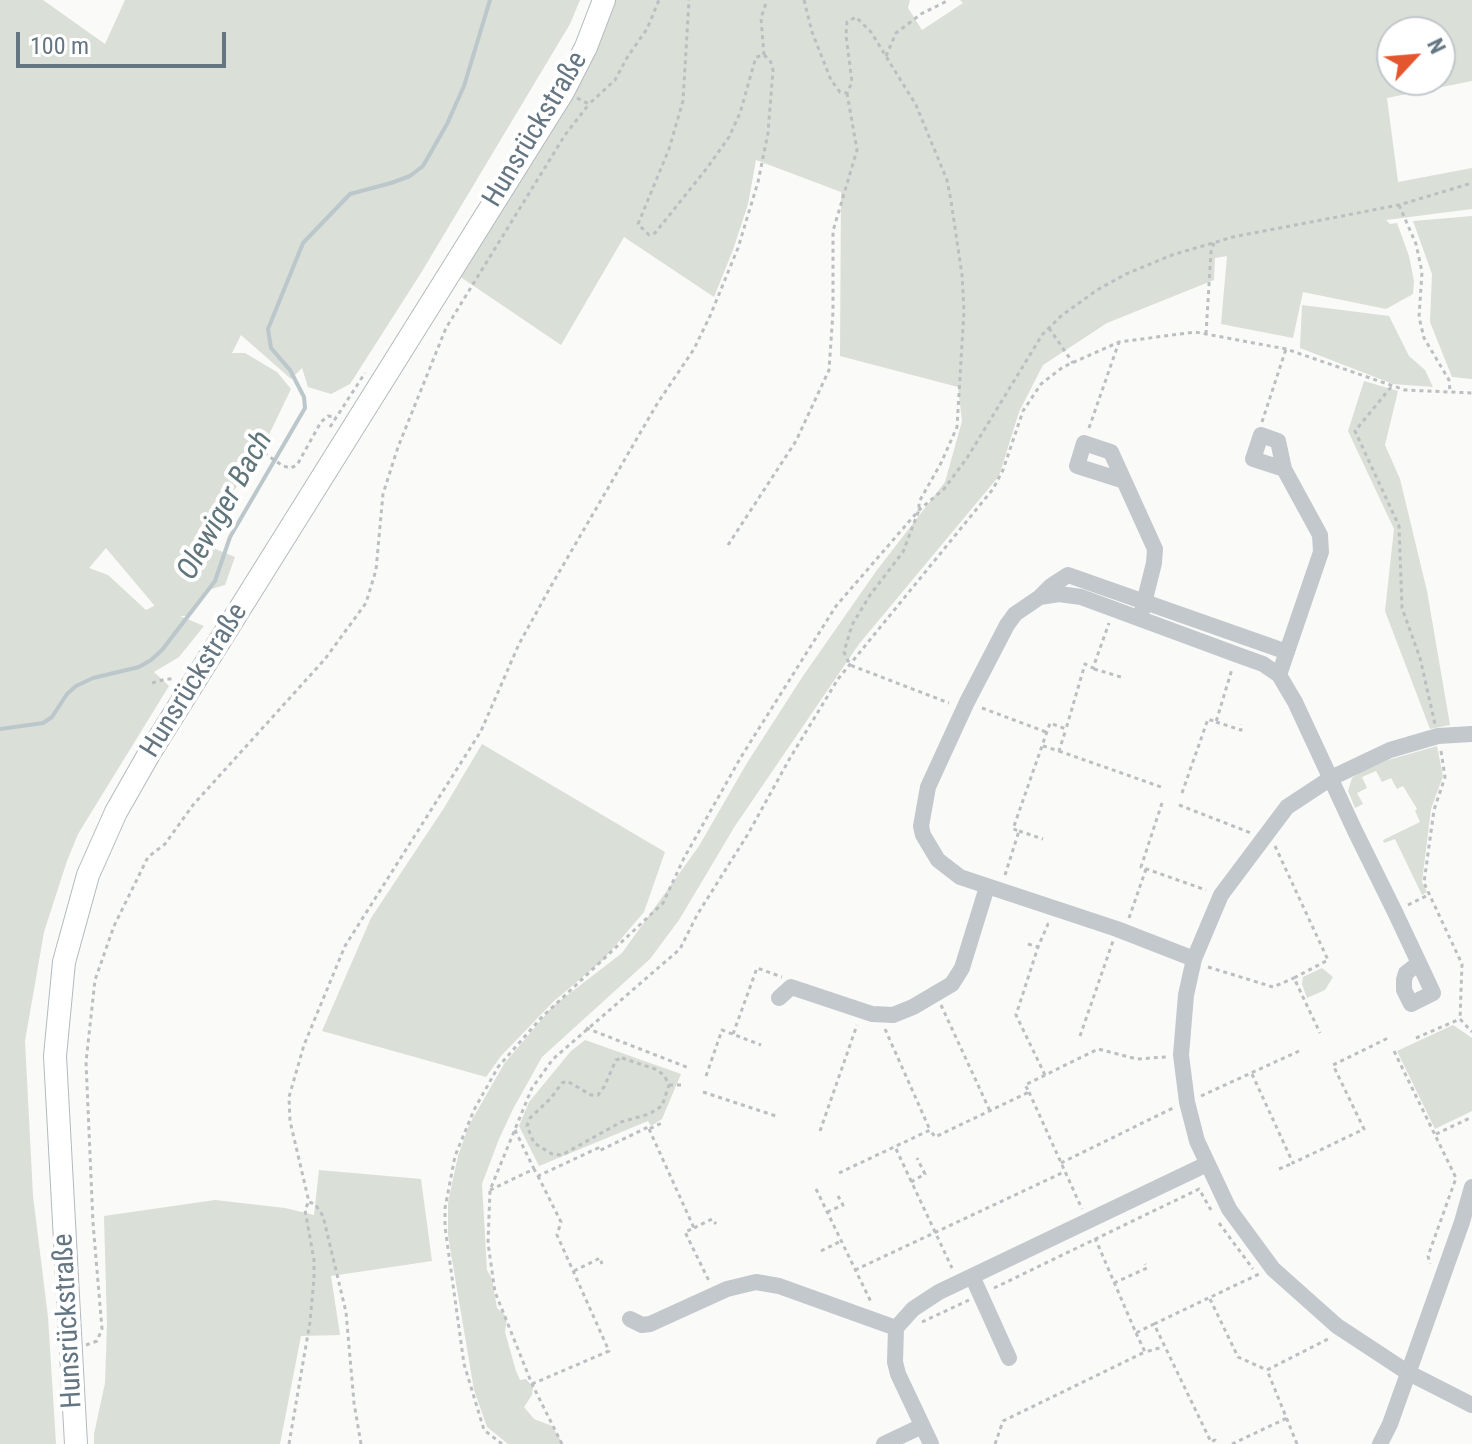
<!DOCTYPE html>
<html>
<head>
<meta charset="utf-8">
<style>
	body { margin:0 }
	#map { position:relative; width:1472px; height:1444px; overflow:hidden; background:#fafaf8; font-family:"Roboto Condensed",sans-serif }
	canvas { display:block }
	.north { position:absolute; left:1376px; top:16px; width:80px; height:80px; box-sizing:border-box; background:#fff; border:2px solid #c1c8cd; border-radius:50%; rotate:64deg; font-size:22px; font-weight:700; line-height:32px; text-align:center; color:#657683 }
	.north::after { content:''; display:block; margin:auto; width:28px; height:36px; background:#e4572e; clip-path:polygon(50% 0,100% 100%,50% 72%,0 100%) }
	.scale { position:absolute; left:16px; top:32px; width:210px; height:36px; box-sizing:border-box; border:4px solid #657683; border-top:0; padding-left:10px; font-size:24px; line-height:28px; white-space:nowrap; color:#657683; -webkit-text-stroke:6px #fff; paint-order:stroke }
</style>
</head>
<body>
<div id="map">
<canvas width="1472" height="1444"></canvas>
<div class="north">N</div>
<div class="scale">100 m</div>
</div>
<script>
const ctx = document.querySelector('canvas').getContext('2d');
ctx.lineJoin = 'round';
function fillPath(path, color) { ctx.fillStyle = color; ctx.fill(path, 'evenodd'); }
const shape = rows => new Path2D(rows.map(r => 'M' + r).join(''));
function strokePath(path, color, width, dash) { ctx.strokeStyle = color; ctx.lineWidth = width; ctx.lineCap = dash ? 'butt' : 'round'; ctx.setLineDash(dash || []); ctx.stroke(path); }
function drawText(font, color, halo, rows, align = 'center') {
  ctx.font = font + ' "Roboto Condensed",sans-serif'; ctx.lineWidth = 8; ctx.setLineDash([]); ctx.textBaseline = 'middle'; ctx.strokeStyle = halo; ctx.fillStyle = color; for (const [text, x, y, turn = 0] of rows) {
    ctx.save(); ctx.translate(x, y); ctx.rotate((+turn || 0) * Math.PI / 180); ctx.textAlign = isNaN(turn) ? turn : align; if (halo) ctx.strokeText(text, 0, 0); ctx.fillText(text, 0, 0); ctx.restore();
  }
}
fillPath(shape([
	[0,0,43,0,105,44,125,0,580,0,570,24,537,79,421,273,350,384,331,394,308,387,302,368,291,379,241,335,232,353,245,353,277,372,291,389,250,474,211,512,213,548,235,557,225,585,205,591,188,616,180,616,204,626,179,657,154,672,169,686,78,834,67,861,44,932,25,1041,33,1196,48,1317,56,1444,0,1444],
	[106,548,154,605,154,606,146,610,108,575,89,568],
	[613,0,910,0,908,8,922,30,963,3,960,0,1472,0,1472,81,1387,98,1398,182,1472,168,1472,209,1386,220,1390,224,1397,223,1409,256,1414,281,1413,294,1386,309,1303,292,1293,338,1221,324,1227,256,1215,258,1214,280,1107,323,1043,365,1019,412,999,476,859,644,735,826,679,920,650,959,542,1057,513,1109,499,1139,482,1184,487,1270,492,1279,497,1308,507,1317,505,1332,516,1371,520,1380,526,1379,533,1387,532,1395,524,1407,534,1419,552,1426,563,1444,508,1444,487,1427,474,1390,448,1236,448,1202,458,1156,469,1125,504,1064,552,1007,622,953,699,846,747,763,803,676,877,570,945,482,962,421,958,387,840,356,841,192,756,160,748,204,733,250,714,297,624,237,561,345,459,276],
	[1392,32,1440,32,1440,80,1392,80],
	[1472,216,1472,379,1452,377,1430,322,1432,274,1413,221],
	[1302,305,1389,316,1409,356,1425,370,1433,387,1393,384,1300,348],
	[1364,381,1398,391,1385,445,1400,479,1427,591,1450,725,1430,729,1385,611,1394,529,1348,431],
	[482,744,665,852,644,912,603,960,554,1001,501,1056,486,1077,322,1031,371,918,444,808],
	[1437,746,1443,776,1431,809,1422,882,1427,892,1422,895,1395,839,1384,843,1383,840,1420,822,1415,811,1417,809,1403,786,1397,789,1391,778,1382,782,1376,771,1362,777,1367,788,1357,793,1363,804,1355,808,1348,791,1352,778,1359,773,1388,760],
	[1322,968,1333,977,1325,990,1307,998,1302,984,1303,977],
	[1453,1025,1472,1038,1472,1111,1435,1129,1397,1051],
	[585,1040,681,1074,662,1119,651,1126,648,1121,539,1166,519,1126,529,1102,571,1051],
	[319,1170,421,1179,432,1261,331,1276,340,1335,301,1336,280,1444,94,1444,94,1434,105,1383,107,1324,104,1216,215,1200,285,1208,314,1215]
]), '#dadfd7');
strokePath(shape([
	[0,729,43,723,52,717,67,694,76,686,93,678,139,667,151,660,162,650,215,581,230,537,305,408,304,397,290,370,271,348,268,329,303,243,350,194,391,183,410,176,423,166,447,124,464,86,490,0]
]), '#bbc7cb', 4);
const secondary = shape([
	[76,1444,55,1056,64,962,88,875,116,812,149,754,563,92,586,47,604,0]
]);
strokePath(secondary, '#b3babf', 24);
strokePath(shape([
	[804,0,812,32,831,80,840,92,847,93,852,82,846,35,847,22,856,17,871,32,916,105,947,180,951,201,962,275,964,311,957,427,941,463,919,502,919,510,903,552,870,595,852,625,844,652,850,665,949,703],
	[764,55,761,18,767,0],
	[886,56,896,33,921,14,949,0],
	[577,98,589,104,615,80,628,56,647,29,659,0],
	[1399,205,1416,244,1422,272,1419,317,1424,338,1449,380,1450,391],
	[1049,328,1073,363],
	[1206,334,1211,252,1214,243],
	[1391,387,1355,431,1399,526,1402,608,1420,658,1435,724],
	[1262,422,1286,349],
	[330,427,365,373],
	[1089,428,1119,342],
	[264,453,283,466,291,468,297,465,321,422,328,416,336,417],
	[728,545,796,441,829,370,833,312,833,231,857,150,847,93],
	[1094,669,1121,677,1122,674],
	[152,683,166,679,175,679],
	[982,708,1046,732],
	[1216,722,1241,730,1241,724],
	[1043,746,1059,751,1066,729],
	[1059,751,1164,788],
	[1441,751,1445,777,1434,810,1424,883,1462,964,1460,1019],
	[1182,793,1208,719,1216,722,1232,669],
	[1162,803,1141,867,1206,890],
	[1179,805,1251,833],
	[1019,831,1043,839],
	[1275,846,1328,960,1294,978,1320,1033],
	[1005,875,1019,831,1013,829,1050,723,1066,729,1085,664,1093,668,1109,623],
	[1408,905,1430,894],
	[1129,918,1146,869],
	[1028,944,1038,947],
	[1208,967,1273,987,1294,978],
	[941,1005,990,1111],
	[586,1028,689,1068],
	[885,1029,930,1130],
	[733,1034,757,968,782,977],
	[1080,1036,1113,941],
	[1416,1038,1460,1019,1472,1032],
	[1394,1051,1456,1178,1428,1256,1430,1264],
	[622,1058,655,1069,664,1075,669,1085,662,1106,649,1114,621,1122,562,1155,552,1154,534,1143,527,1126,530,1118,551,1098,562,1083,567,1081,591,1095,598,1095,604,1087,616,1060,622,1058],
	[1252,1074,1293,1163,1364,1129,1333,1065,1388,1038],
	[1045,1075,1016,1015,1038,947,1048,924,1052,922],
	[706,1076,722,1030,761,1045],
	[669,1085,681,1085],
	[703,1092,779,1117],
	[1029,1092,1082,1209],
	[1201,1096,1299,1051],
	[649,1129,694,1228,685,1232,709,1281],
	[515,1130,534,1169],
	[820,1131,857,1025],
	[1436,1134,1472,1117],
	[896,1149,952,1268],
	[1061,1163,1175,1107],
	[1279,1169,1293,1163],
	[839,1173,930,1130,935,1137,1029,1092,1025,1085,1098,1049,1137,1059,1166,1057],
	[911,1182,925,1174,917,1158],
	[816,1189,872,1304],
	[490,1190,534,1169,538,1176,598,1148,599,1151,648,1127,649,1129,664,1122],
	[827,1212,843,1205,838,1196],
	[1219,1223,1253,1269],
	[694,1228,712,1219,716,1224],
	[1095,1238,1136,1333,1154,1324,1211,1442,1215,1440,1218,1444],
	[821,1251,841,1241],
	[855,1270,1064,1172],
	[574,1271,600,1258,602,1264],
	[1114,1283,1147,1268,1145,1264],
	[994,1288,1199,1189,1211,1210],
	[1210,1299,1238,1357,1267,1370],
	[922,1322,969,1300],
	[1154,1324,1259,1274],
	[1136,1333,1145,1352,1163,1347],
	[86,1345,97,1341,102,1329,93,1223,86,1062,95,980,114,926,148,857,165,844,193,805,325,659,366,603,376,570,383,494,398,447,446,328,565,135,589,104],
	[532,1384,609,1351,557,1235,561,1222,538,1176],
	[289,1444,310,1322,314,1278,314,1260,305,1210,308,1203],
	[361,1444,354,1403,346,1312,323,1216,315,1204,309,1202,290,1121,289,1097,304,1045,345,946,481,731,519,644,551,586,657,404,694,349,710,316,738,248,758,182,768,133,773,70,770,60,764,55,756,57,740,113,729,137,707,168,655,233,649,235,638,224,669,149,683,101,689,0],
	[502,1444,484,1430,464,1364,445,1227,445,1208,455,1156,474,1110,498,1067,542,1017,663,903,684,858,741,757,836,606,919,510,944,489,967,458,1042,335,1061,316,1097,290,1126,274,1172,255,1233,237,1399,205,1472,183],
	[562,1444,532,1384,495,1292,488,1243,490,1190,532,1088,553,1059,680,949,697,915,748,834,790,758,838,679,993,489,1003,470,1023,411,1041,384,1063,367,1119,342,1195,332,1286,349,1405,390,1472,393],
	[995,1444,1003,1421,1145,1352],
	[1232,1444,1287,1418],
	[1297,1444,1267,1370,1328,1339]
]), '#bbbfc2', 3, [4, 4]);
strokePath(shape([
	[1121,480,1077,466,1084,443,1111,452,1155,549,1154,563,1140,619],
	[1040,597,1051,586,1068,575,1287,652],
	[1279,675,1321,552,1320,535,1284,469,1278,441,1261,435,1253,459,1284,469],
	[1472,734,1438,736,1390,750,1331,778,1287,807,1221,895,1194,959,1186,995,1181,1055,1187,1102,1197,1141,1229,1209,1273,1269,1337,1326,1407,1372,1472,1405],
	[1194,959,1117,929,960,877,938,860,923,835,921,826,928,787,967,702,1007,625,1015,614,1040,597,1059,594,1081,597,1238,655,1263,664,1279,675,1295,702,1355,831,1395,912,1419,963,1433,993,1411,1004,1404,990,1404,980,1406,973,1419,963],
	[779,998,791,987,872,1014,893,1015,913,1007,952,984,962,968,987,887],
	[972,1276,1009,1358],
	[630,1319,642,1325,650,1324,727,1289,756,1282,779,1286,896,1328],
	[884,1444,922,1426],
	[931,1444,898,1374,895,1362,896,1328,913,1309,939,1292,1207,1164],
	[1380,1444,1390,1424,1462,1222,1472,1187]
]), '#c3c8cc', 16);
strokePath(secondary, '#fff', 22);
drawText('28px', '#657683', '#fff', [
	["Hunsrückstraße",536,130,-59],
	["Hunsrückstraße",195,681,-58],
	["Hunsrückstraße",69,1321,-93]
]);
drawText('italic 30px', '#60757c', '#fff', [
	["Olewiger Bach",226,506,-61]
]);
</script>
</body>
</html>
